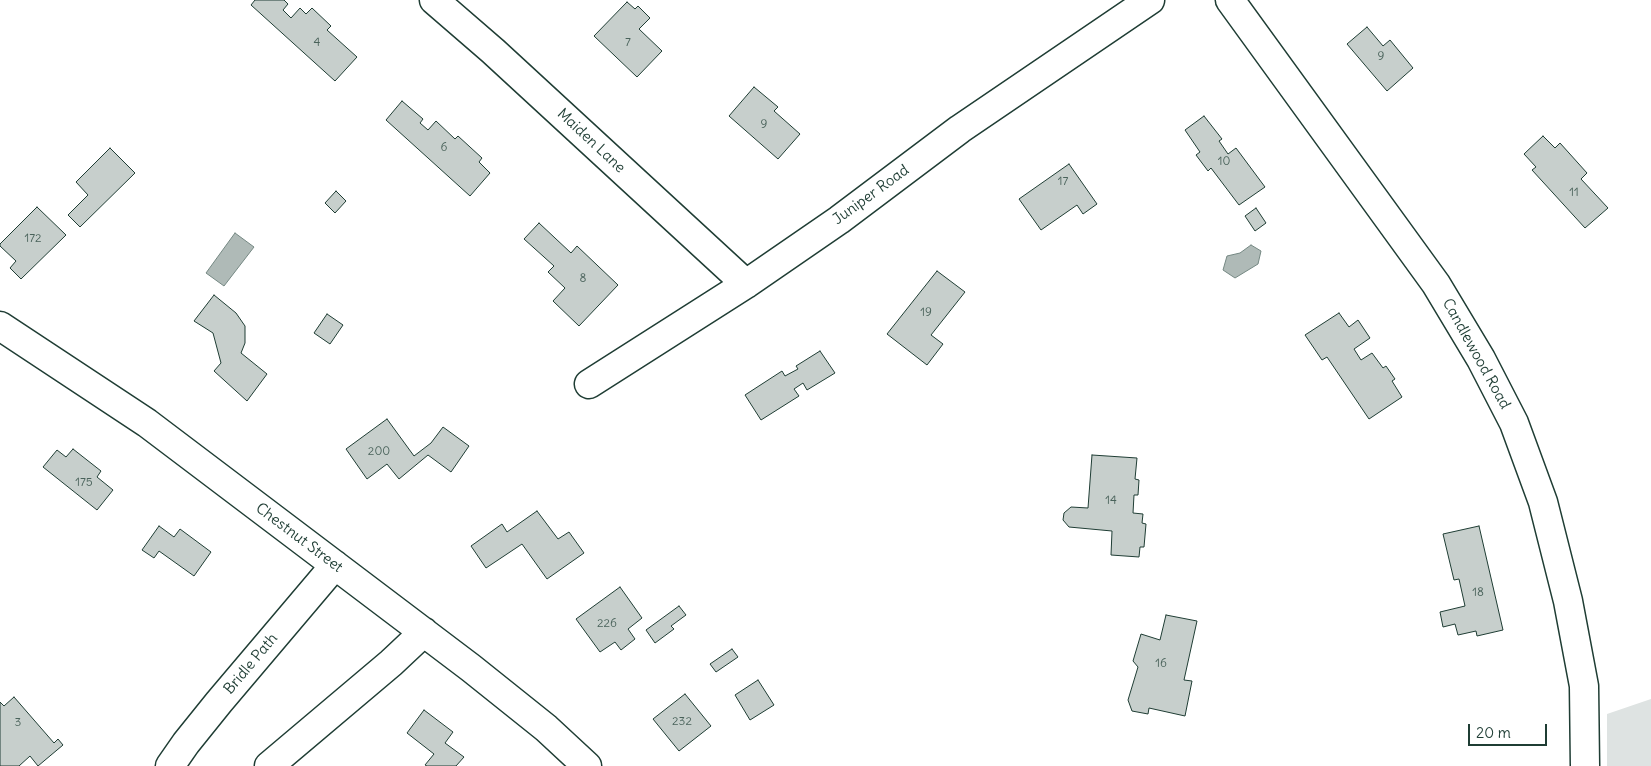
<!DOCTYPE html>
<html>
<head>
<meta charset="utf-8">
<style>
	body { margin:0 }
	#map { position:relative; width:1651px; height:766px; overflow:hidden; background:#fff; font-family:Delius,sans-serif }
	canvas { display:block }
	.scale { position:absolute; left:1468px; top:724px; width:79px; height:22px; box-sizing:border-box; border:2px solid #1f3d34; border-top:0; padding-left:6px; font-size:15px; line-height:18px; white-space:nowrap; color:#1f3d34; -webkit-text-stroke:4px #fff; paint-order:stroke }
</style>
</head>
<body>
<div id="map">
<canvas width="1651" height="766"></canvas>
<div class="scale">20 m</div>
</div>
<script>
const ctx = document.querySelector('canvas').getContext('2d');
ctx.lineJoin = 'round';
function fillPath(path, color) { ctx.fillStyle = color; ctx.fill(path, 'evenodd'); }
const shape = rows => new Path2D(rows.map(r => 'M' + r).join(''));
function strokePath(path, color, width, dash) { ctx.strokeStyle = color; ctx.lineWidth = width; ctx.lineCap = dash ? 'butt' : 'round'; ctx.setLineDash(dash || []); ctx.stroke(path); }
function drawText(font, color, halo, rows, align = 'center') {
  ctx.font = font + ' Delius,sans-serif'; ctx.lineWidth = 4; ctx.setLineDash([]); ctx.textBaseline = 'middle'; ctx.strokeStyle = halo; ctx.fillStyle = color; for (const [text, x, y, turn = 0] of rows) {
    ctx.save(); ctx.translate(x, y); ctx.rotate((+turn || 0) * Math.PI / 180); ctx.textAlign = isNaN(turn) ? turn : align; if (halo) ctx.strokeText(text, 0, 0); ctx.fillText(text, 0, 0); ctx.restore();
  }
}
fillPath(shape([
	[1651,699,1651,766,1607,766,1607,714]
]), '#dee3e2');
const water = shape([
	[235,233,254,247,224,286,206,273,235,233],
	[1251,245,1261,251,1258,264,1235,278,1223,270,1227,256,1240,253,1251,245]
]);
fillPath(water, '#afbab7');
strokePath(water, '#758883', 1);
const building = shape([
	[255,0,284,0,288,4,283,10,291,18,300,8,306,14,312,8,331,26,327,30,357,57,335,81,251,5,255,0],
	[627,2,635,9,638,6,650,18,639,29,662,51,637,77,594,36,627,2],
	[1367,27,1383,46,1390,40,1413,68,1387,91,1347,44,1367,27],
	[754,87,778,107,774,111,800,134,778,159,729,116,754,87],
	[402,101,423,119,420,123,428,130,436,121,455,139,458,136,482,158,479,162,490,173,470,196,386,120,402,101],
	[1204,116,1222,139,1219,141,1228,154,1236,148,1265,187,1239,205,1211,168,1208,171,1196,155,1200,152,1185,130,1204,116],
	[1543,136,1555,148,1560,143,1587,173,1581,179,1608,208,1585,228,1532,170,1536,167,1524,154,1543,136],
	[110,148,135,173,80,227,68,215,88,195,76,182,110,148],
	[1069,164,1097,204,1083,214,1077,205,1041,230,1019,199,1069,164],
	[336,191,346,201,335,213,325,203,336,191],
	[37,207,66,235,21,279,10,268,16,261,0,246,0,244,37,207],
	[1256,208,1266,223,1255,231,1245,216,1256,208],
	[539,223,571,253,577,246,618,285,579,326,553,301,565,288,548,272,554,266,524,239,539,223],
	[937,271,965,292,931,335,943,344,927,365,887,334,937,271],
	[214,295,236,313,245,326,245,343,241,353,267,374,247,401,214,371,221,363,213,333,194,321,214,295],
	[1339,313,1349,327,1358,320,1370,338,1354,349,1361,360,1372,353,1383,368,1386,366,1395,379,1392,381,1402,397,1369,419,1327,357,1322,360,1305,335,1339,313],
	[327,314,343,325,330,344,314,333,327,314],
	[820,351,835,373,807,390,803,383,794,389,799,396,761,420,745,395,782,371,785,376,798,369,796,366,820,351],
	[387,419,414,456,431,443,443,427,469,446,451,472,428,455,399,479,387,464,367,479,346,449,387,419],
	[73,449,101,471,97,477,113,490,97,510,43,467,57,450,66,457,73,449],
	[1092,455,1137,458,1135,479,1139,480,1138,495,1134,495,1133,513,1143,514,1142,523,1146,524,1144,547,1140,547,1139,557,1111,555,1112,531,1069,527,1063,520,1064,513,1071,507,1088,508,1092,455],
	[537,511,558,539,569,532,584,553,547,579,522,544,486,568,471,546,502,524,507,532,537,511],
	[159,526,174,537,180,529,211,552,194,576,159,551,154,558,142,550,159,526],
	[1479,526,1503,630,1477,636,1476,631,1458,635,1455,624,1443,627,1440,612,1465,606,1459,579,1454,580,1443,534,1479,526],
	[620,587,642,618,628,629,635,639,621,650,615,642,600,652,576,619,620,587],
	[679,606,686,615,671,626,674,629,655,643,646,630,679,606],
	[1166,615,1197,621,1184,680,1192,681,1185,716,1149,708,1148,714,1132,711,1128,700,1138,667,1133,661,1141,634,1160,640,1166,615],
	[732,649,738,657,716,672,710,664,732,649],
	[758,680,774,705,750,720,735,695,758,680],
	[685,694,711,726,679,751,653,719,685,694],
	[14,697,54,743,58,739,63,745,38,766,30,756,19,766,0,766,0,702,4,706,14,697],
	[424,710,453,732,445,743,464,757,456,766,427,766,425,765,434,754,407,733,424,710]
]);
fillPath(building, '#c7cfcc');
strokePath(building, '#1f3d34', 1);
const minor = shape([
	[434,0,493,51,746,284],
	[1230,0,1436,284,1481,359,1514,423,1543,502,1568,601,1584,686,1585,766],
	[0,326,147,423,471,668,546,728,587,766],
	[589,384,746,284,839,220,960,129,1150,0],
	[170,766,186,743,219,702,335,565],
	[269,766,391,663,424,632]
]);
strokePath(minor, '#1f3d34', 31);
strokePath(minor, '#fff', 28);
drawText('12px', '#49625a', null, [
	["4",317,43],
	["7",628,43],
	["9",1381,57],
	["9",764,125],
	["6",444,148],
	["10",1224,162],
	["17",1063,182],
	["11",1574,193],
	["172",33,239],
	["8",583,279],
	["19",926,313],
	["200",379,452],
	["175",84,483],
	["14",1111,501],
	["18",1478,593],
	["226",607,624],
	["16",1161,664],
	["232",682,722],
	["3",18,723]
]);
drawText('15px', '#1f3d34', '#fff', [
	["Maiden Lane",591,141,43],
	["Juniper Road",871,195,-36],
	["Candlewood Road",1476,354,61],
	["Chestnut Street",299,538,37],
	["Bridle Path",251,664,-50]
]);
</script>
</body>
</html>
